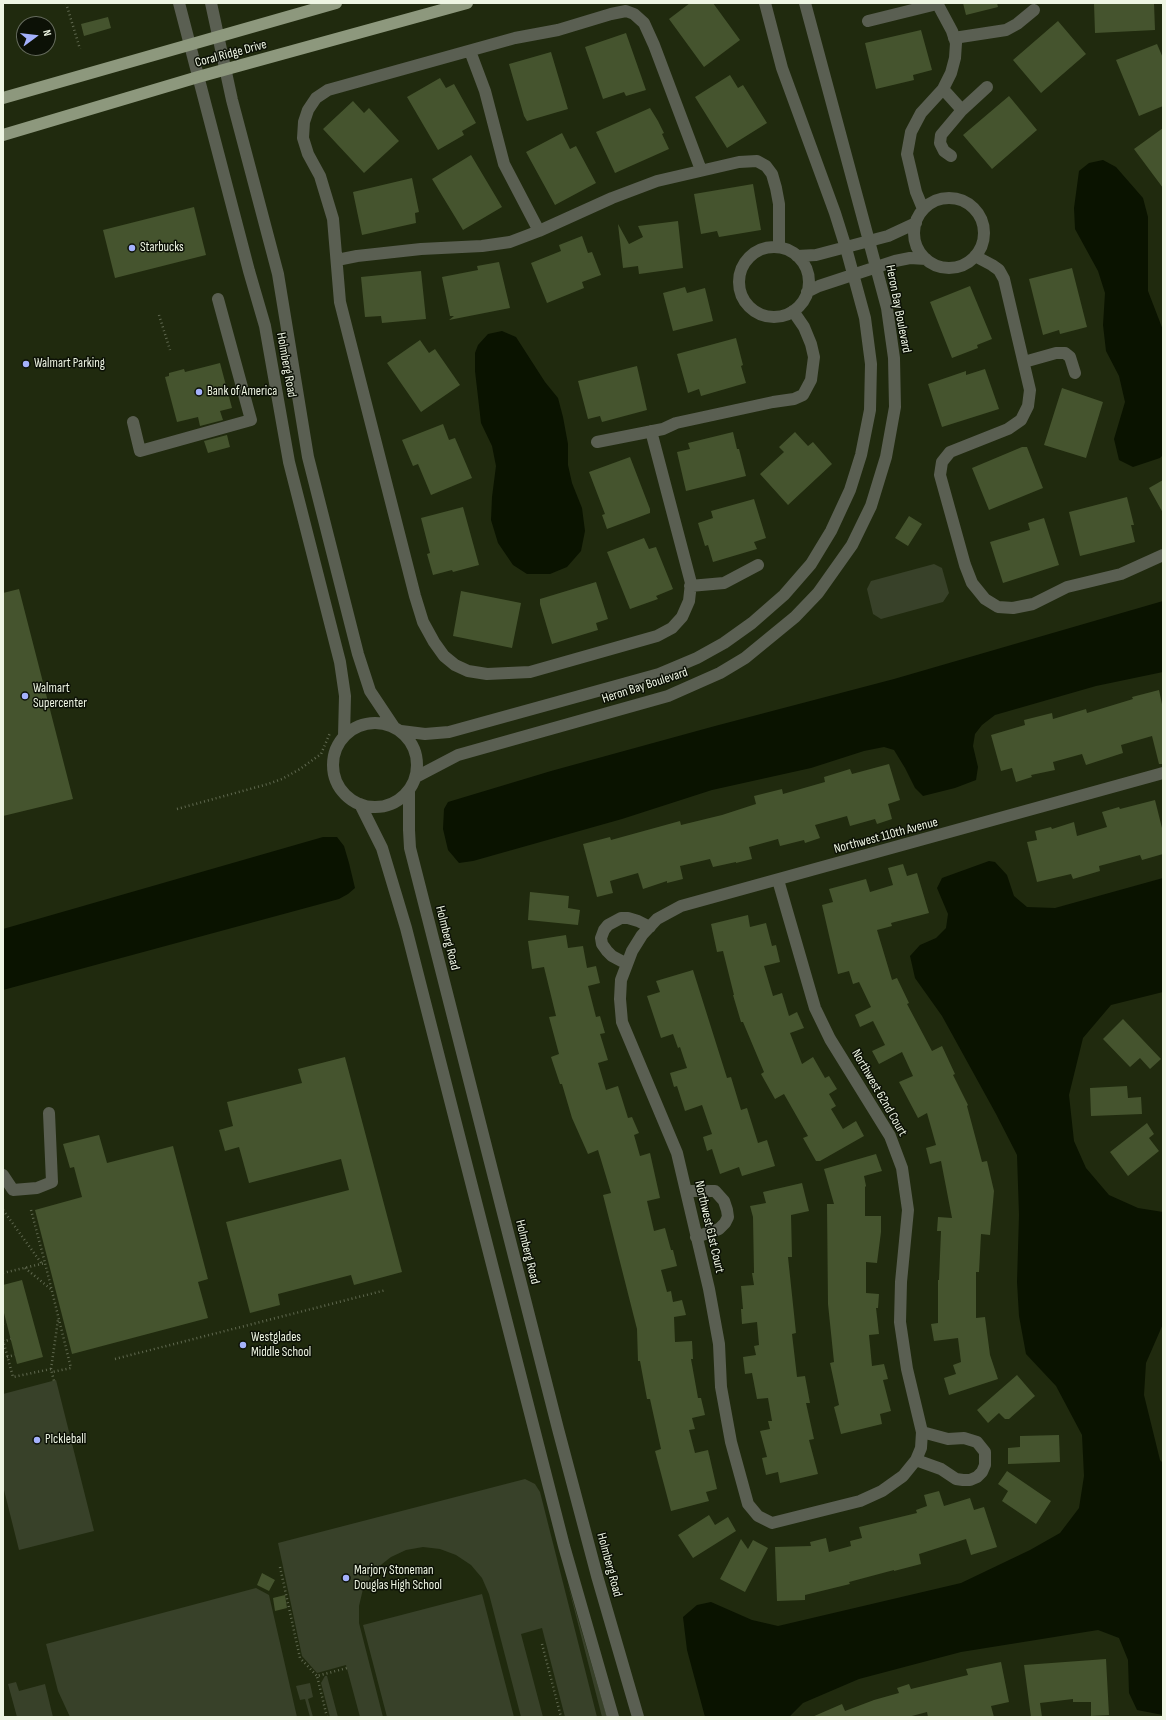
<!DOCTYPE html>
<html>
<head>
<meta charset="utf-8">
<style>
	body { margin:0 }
	#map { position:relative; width:1166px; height:1720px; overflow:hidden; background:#202a0e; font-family:"Sofia Sans Condensed",sans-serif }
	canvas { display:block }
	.frame { position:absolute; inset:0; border:4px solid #eef5e3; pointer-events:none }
	.north { position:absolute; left:16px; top:16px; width:40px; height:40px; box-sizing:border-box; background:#0c1106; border:1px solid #666c5e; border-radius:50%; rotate:75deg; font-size:11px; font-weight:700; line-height:16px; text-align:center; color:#eef5e3 }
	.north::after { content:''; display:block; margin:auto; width:14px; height:18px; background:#a4b1fc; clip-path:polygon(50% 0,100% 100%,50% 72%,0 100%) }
</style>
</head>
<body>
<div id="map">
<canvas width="1166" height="1720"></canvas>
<div class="frame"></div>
<div class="north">N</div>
</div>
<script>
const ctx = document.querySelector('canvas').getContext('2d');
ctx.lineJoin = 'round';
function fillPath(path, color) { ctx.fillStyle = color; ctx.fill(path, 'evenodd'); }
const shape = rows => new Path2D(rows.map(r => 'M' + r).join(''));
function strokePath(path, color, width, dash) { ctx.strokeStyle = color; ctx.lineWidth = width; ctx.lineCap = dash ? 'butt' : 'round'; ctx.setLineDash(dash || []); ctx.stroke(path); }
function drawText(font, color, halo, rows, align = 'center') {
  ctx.font = font + ' "Sofia Sans Condensed",sans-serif'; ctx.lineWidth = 3; ctx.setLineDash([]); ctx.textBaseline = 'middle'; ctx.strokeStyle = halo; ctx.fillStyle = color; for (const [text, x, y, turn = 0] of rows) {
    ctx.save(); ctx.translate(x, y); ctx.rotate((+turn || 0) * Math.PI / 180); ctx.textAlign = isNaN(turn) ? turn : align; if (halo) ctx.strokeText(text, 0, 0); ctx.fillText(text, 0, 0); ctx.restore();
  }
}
fillPath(shape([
	[934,564,942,568,949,593,943,602,881,619,873,614,867,589,871,581],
	[56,1380,94,1531,19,1550,3,1486,3,1394],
	[525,1479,535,1484,540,1492,597,1717,565,1717,542,1628,521,1634,543,1717,521,1717,489,1594,482,1578,471,1565,456,1555,440,1549,423,1547,406,1550,391,1557,377,1568,363,1589,359,1606,359,1623,383,1717,360,1717,346,1665,317,1673,302,1656,278,1543],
	[567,1581,607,1717,602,1717],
	[256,1588,269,1595,297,1717,70,1717,58,1691,46,1644],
	[482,1594,514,1717,387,1717,363,1625],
	[325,1676,327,1676,338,1717,330,1717,321,1683],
	[16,1682,19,1691,45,1684,53,1717,17,1717,8,1684],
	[310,1683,313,1697,308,1699,313,1717,310,1717,305,1699,300,1700,296,1686]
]), '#384129');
fillPath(shape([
	[1103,160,1116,167,1143,198,1148,217,1148,291,1163,330,1163,455,1160,458,1133,467,1119,460,1114,439,1125,402,1119,376,1106,351,1103,325,1105,293,1098,271,1075,229,1074,208,1079,171,1089,163],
	[502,331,516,337,545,382,558,398,563,417,568,444,568,465,572,483,582,508,585,531,581,551,567,567,550,574,527,574,513,565,498,543,491,520,492,497,496,466,492,446,481,423,475,371,475,353,478,345,488,334],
	[1163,601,1163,672,1096,686,995,715,982,725,975,734,973,746,978,767,976,780,955,788,923,796,915,788,905,768,894,750,884,747,864,751,811,768,712,790,622,819,473,861,459,863,448,850,443,829,444,809,448,802,551,771,715,726,894,679],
	[323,837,337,837,344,846,349,863,355,888,348,894,339,899,3,990,3,929],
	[989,861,995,862,1007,875,1014,896,1027,907,1055,908,1163,878,1163,992,1111,1005,1083,1038,1069,1095,1074,1141,1086,1168,1109,1195,1138,1208,1163,1212,1163,1324,1146,1363,1144,1395,1160,1460,1163,1463,1163,1715,1137,1710,1129,1693,1128,1660,1119,1638,1098,1630,961,1652,859,1679,803,1703,789,1717,705,1717,687,1650,683,1617,697,1605,711,1602,752,1620,778,1626,961,1583,1030,1550,1060,1533,1079,1508,1084,1476,1082,1435,1056,1386,1026,1354,1019,1316,1017,1282,1019,1215,1017,1155,996,1114,942,1016,915,978,910,956,920,945,936,938,946,928,948,914,937,888,942,878]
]), '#0a1300');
fillPath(shape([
	[690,3,713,3,740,40,704,67,669,19],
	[963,3,997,3,998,7,966,15],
	[1094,3,1154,3,1155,30,1095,33],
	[108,17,111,28,84,36,81,24],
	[1058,21,1086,54,1041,93,1013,60],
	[921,30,932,70,913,75,914,80,876,89,865,43],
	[626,33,646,90,626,96,624,92,603,99,585,47],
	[1157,44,1163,58,1163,106,1139,116,1116,60],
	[551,52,568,109,527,121,524,116,509,64],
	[730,75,738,88,743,85,767,123,727,148,695,97],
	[440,78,446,88,454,84,476,123,462,131,464,135,438,150,407,97],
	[1009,96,1037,130,992,169,963,135],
	[353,101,364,113,369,108,399,141,364,173,323,129],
	[650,108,658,121,664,133,662,134,669,149,615,173,596,132],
	[1163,128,1163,188,1134,149],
	[562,133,570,149,576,146,596,183,555,205,526,152],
	[471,155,502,207,463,230,432,179],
	[412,178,419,212,415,213,416,223,362,235,353,192],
	[753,184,761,230,719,237,717,231,701,234,694,194],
	[194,207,206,255,115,278,103,230],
	[678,221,683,268,639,274,638,266,623,268,618,224,629,244,643,237,638,226],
	[582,236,588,253,592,252,601,275,582,282,584,288,547,303,531,263,561,251,559,245],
	[499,262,510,308,449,320,454,316,450,316,442,277,478,270,477,266],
	[1072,268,1087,327,1060,334,1059,330,1043,335,1029,279],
	[421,271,426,319,382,323,381,316,365,317,361,277],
	[970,286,992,339,977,345,978,348,952,358,930,302],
	[685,287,687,293,705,288,713,321,673,331,663,293],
	[736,338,743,365,741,366,746,383,701,396,699,389,688,393,677,354],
	[420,340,429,353,435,349,460,385,421,412,387,363],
	[220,363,232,408,220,411,223,420,200,426,198,417,177,422,165,377,169,376,169,373,184,369,185,372],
	[637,366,647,410,602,422,600,416,588,419,578,381],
	[985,369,999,409,942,427,928,384,966,371,966,375],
	[1062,388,1103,402,1086,458,1044,445],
	[443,424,449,440,455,438,472,478,431,495,418,464,413,466,402,440],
	[733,432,737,449,739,449,746,476,686,491,677,452,690,449,688,443],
	[795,432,808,446,813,442,832,464,788,505,760,474,784,452,779,447],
	[227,435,230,447,208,453,204,441],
	[1022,447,1027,447,1043,488,989,510,972,468],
	[630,457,650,509,650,513,607,529,602,515,605,514,589,472],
	[1163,480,1163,513,1149,488],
	[1127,497,1134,525,1131,525,1135,542,1080,556,1069,512],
	[754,499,766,538,754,542,757,549,713,562,708,545,705,546,698,523,713,518,711,511],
	[463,507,479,565,453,572,452,570,433,575,427,554,430,553,421,518],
	[909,516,922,524,908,546,895,538],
	[1044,518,1059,565,1003,583,990,542,1030,530,1028,523],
	[644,538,649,549,656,547,673,589,656,596,658,599,630,609,607,552],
	[596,582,608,619,596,623,598,630,552,644,540,604,540,599],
	[19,589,73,799,3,816,3,593],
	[461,591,521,603,512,648,453,636],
	[1159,690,1163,709,1163,764,1159,764,1152,736,1121,745,1123,753,1086,765,1082,754,1053,762,1055,770,1031,775,1032,777,1016,782,1012,768,1001,771,991,735,1025,725,1024,720,1052,713,1053,719,1086,709,1087,713,1133,699,1132,697],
	[889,764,900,800,888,804,892,819,877,824,875,819,850,826,847,816,815,825,820,838,805,843,804,840,780,846,778,839,749,847,752,859,736,863,736,862,713,867,710,859,680,866,683,879,667,883,667,881,643,889,638,873,610,881,613,893,597,897,583,844,610,837,611,840,680,821,681,825,722,815,756,804,754,796,782,789,783,794,825,782,824,777,850,769,852,774],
	[1155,800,1163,832,1163,854,1142,860,1140,855,1099,866,1100,871,1073,879,1071,874,1037,882,1027,842,1037,840,1035,831,1051,827,1052,829,1074,822,1077,836,1107,827,1102,812,1119,807,1120,809],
	[903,864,907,876,917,873,929,913,891,923,892,926,877,930,892,980,897,978,909,1003,907,1004,932,1051,942,1046,955,1074,953,1075,968,1105,967,1106,982,1162,987,1161,994,1191,990,1235,981,1234,979,1272,976,1272,976,1318,985,1317,990,1355,998,1379,949,1395,944,1378,956,1374,953,1365,961,1362,958,1338,934,1341,931,1324,938,1323,938,1280,939,1280,941,1231,937,1231,938,1217,952,1218,941,1161,930,1164,926,1148,936,1145,927,1113,918,1118,899,1082,913,1076,902,1052,879,1064,872,1051,885,1045,873,1021,860,1027,855,1015,871,1007,859,982,853,984,849,971,838,974,822,905,833,902,829,889,866,879,870,892,893,885,888,868],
	[530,892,569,896,568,908,580,910,578,925,528,920],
	[748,915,750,927,766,923,772,946,776,945,780,962,764,966,773,996,782,993,789,1016,797,1012,804,1028,790,1033,802,1064,813,1057,825,1078,829,1076,837,1089,829,1094,836,1106,831,1109,843,1129,856,1121,864,1136,820,1161,816,1161,803,1138,808,1136,784,1094,775,1099,761,1074,764,1072,743,1022,741,1022,733,995,734,995,723,951,717,952,711,924],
	[566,935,568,948,583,946,587,968,596,966,600,983,588,986,596,1017,600,1016,605,1033,600,1034,608,1060,598,1063,606,1090,618,1086,628,1118,632,1117,639,1133,634,1135,640,1156,650,1153,660,1198,647,1201,654,1231,665,1228,671,1250,673,1250,677,1266,661,1270,667,1292,671,1291,673,1302,682,1300,686,1315,674,1317,675,1342,692,1341,693,1359,691,1359,698,1398,701,1398,705,1415,692,1418,695,1429,689,1430,695,1453,708,1450,717,1489,706,1492,709,1501,671,1511,655,1451,661,1449,650,1399,647,1399,640,1361,638,1361,637,1329,603,1195,611,1193,598,1150,588,1154,572,1118,562,1084,560,1084,551,1057,559,1054,549,1017,556,1016,544,967,532,969,528,941],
	[693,970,727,1078,731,1077,741,1110,747,1108,758,1143,767,1140,775,1166,742,1176,739,1167,720,1174,712,1149,707,1151,703,1137,712,1134,702,1105,685,1111,677,1086,674,1087,670,1073,687,1068,680,1047,678,1048,673,1034,661,1038,647,996,660,992,656,981],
	[1123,1019,1161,1059,1150,1069,1140,1058,1130,1067,1103,1039],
	[345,1057,402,1272,354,1285,351,1275,278,1294,280,1305,250,1313,226,1222,349,1190,341,1159,249,1183,239,1147,225,1151,219,1130,233,1126,227,1102,302,1083,298,1069],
	[1127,1086,1128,1098,1141,1097,1142,1114,1091,1116,1090,1088],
	[1147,1123,1154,1134,1149,1138,1159,1151,1128,1176,1110,1152],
	[99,1135,107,1163,173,1146,208,1279,198,1282,208,1318,72,1354,35,1210,82,1197,74,1167,70,1168,63,1144],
	[876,1154,882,1171,864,1176,866,1186,865,1187,865,1216,881,1216,881,1232,877,1263,866,1262,866,1293,879,1294,878,1308,876,1308,879,1334,869,1335,872,1366,884,1364,888,1379,883,1380,891,1411,880,1414,882,1424,841,1434,834,1407,839,1405,830,1363,834,1362,828,1304,827,1204,834,1204,824,1169],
	[802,1183,809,1211,791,1215,792,1257,788,1257,796,1333,792,1334,797,1377,805,1376,810,1403,806,1403,814,1439,809,1440,818,1474,780,1483,778,1472,766,1475,762,1458,767,1457,760,1431,770,1429,768,1421,772,1421,768,1398,757,1399,752,1373,745,1374,743,1357,756,1355,754,1346,759,1345,757,1322,742,1324,741,1309,743,1309,741,1286,754,1285,752,1273,754,1273,753,1217,750,1206,766,1203,763,1192],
	[22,1280,43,1357,17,1364,3,1309,3,1285],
	[1017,1375,1035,1396,1009,1419,1005,1419,999,1413,988,1423,977,1410],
	[1059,1435,1060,1462,1008,1464,1008,1448,1020,1447,1020,1436],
	[1007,1471,1051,1501,1036,1524,1002,1501,1008,1491,998,1484],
	[939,1491,944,1506,970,1498,974,1510,984,1507,997,1547,971,1555,966,1539,919,1554,921,1564,894,1571,894,1570,849,1582,850,1584,805,1595,805,1600,777,1601,775,1547,811,1546,810,1542,826,1538,829,1552,851,1546,850,1541,862,1538,859,1527,917,1513,916,1510,927,1506,924,1495],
	[709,1515,715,1525,728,1517,736,1531,693,1558,678,1535],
	[741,1539,748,1549,753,1540,768,1548,745,1592,720,1579],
	[262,1573,275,1580,269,1591,257,1585],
	[285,1595,287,1608,275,1611,273,1598],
	[1106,1659,1109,1715,1091,1716,1091,1702,1073,1702,1073,1699,1040,1703,1042,1717,1031,1717,1024,1665],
	[1001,1662,1009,1702,991,1706,994,1717,928,1717,927,1712,908,1717,812,1717,842,1704,845,1711,874,1700,899,1693,897,1688,909,1684,911,1689,968,1675,966,1669]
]), '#45542e');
strokePath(shape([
	[66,3,80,49],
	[159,315,170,350],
	[177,809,268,784,282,779,300,769,321,754,330,733],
	[3,1210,42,1264],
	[31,1210,45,1263],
	[25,1268,52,1290],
	[3,1273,45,1263,71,1368,52,1372],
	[3,1324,7,1323],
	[3,1340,13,1377,51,1369,54,1381],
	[3,1342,11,1339],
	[7,1357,15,1355],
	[115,1359,386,1290],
	[51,1369,58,1320],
	[280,1567,300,1658,317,1676],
	[542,1644,561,1717],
	[327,1717,317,1676,347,1668]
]), '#606950', 2.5, [1, 3]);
strokePath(shape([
	[179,3,249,271,265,326,289,462,340,662,345,696,344,736],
	[211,3,232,100,278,274,308,457,358,654,370,691,394,727],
	[868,21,937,4],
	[954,38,1006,30,1017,24,1034,10],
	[470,51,485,91,504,164,539,231],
	[943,89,962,110,987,87],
	[951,156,944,151,940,143,941,135,962,110],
	'914 233a35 35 0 1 1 70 0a35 35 0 1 1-70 0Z',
	[923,209,916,192,907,154,911,132,921,113,943,89,951,73,955,58,956,43,952,31,937,3],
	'739 282a35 35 0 1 1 70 0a35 35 0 1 1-70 0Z',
	[797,256,816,255,888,236,916,223],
	[975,256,992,265,999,270,1004,279,1030,390,1028,406,1021,420,1008,429,950,452,942,462,940,475,965,565,972,583,985,599,998,607,1013,608,1033,604,1067,587,1121,574,1163,555],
	[337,260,357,256,421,249,482,246,510,242,539,231,612,198,657,181,739,162,757,161,766,166,772,174,776,188,779,204,779,247],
	[807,292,819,286,895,261,910,258,926,259],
	[1024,362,1056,353,1065,353,1070,357,1075,373],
	[133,422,140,451,251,420,218,299],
	[651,431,691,583,689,601,682,617,672,628,657,636,530,672,487,674,468,671,455,665,444,656,434,642,423,622,415,596,340,302,333,219,320,176,308,154,303,138,304,122,308,110,316,98,328,90,515,38,558,30,611,14,626,11,634,14,644,23,654,45,701,170],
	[597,442,663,429,676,423,773,402,794,399,803,395,811,380,814,357,811,344,804,327,793,311],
	[690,586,724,583,758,565],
	'333 765a42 42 0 1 1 84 0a42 42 0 1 1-84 0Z',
	[401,731,425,734,449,732,623,684,659,674,697,658,724,643,752,623,784,595,811,564,831,531,850,490,861,455,870,410,871,364,865,318,846,248,835,213,782,68,765,3],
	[416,777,458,755,668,696,720,673,745,658,795,617,818,593,852,545,871,506,886,457,895,407,894,358,887,308,805,3],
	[409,790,409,830,410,848,558,1429,597,1576,638,1717],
	[360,804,382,848,406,928,564,1546,613,1717],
	[778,880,815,1008,830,1039,890,1136,902,1168,908,1210,901,1282,900,1322,907,1369,922,1432,921,1448,916,1460,903,1476,882,1491,860,1501,772,1523,758,1516,748,1504,731,1442,721,1387,719,1344,709,1289,677,1153,622,1022,620,999,621,980,632,951,642,935,657,919,681,906,1163,773],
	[627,964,612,956,607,951,602,944,601,938,604,930,608,925,621,918,628,918,638,921,650,927],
	[3,1175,13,1190,37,1188,52,1182,49,1113],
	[686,1191,715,1191,724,1201,727,1210,728,1217,725,1223,719,1229,696,1237],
	[916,1460,941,1469,956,1479,963,1480,970,1480,977,1477,982,1472,985,1465,985,1452,977,1442,964,1438,948,1439,922,1432]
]), '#5a5f52', 12);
strokePath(shape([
	[3,98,336,3],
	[3,135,198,77,467,3]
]), '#8d987d', 12);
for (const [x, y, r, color] of [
	[132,248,4,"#a4b1fc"],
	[26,364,4,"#a4b1fc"],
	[199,392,4,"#a4b1fc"],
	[25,696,4,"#a4b1fc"],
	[243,1345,4,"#a4b1fc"],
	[37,1440,4,"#a4b1fc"],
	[346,1578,4,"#a4b1fc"]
]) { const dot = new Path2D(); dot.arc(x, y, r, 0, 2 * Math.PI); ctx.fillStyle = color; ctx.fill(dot); strokePath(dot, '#0c1106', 1.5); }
drawText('13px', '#eef5e3', '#0c1106', [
	["Coral Ridge Drive",231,54,-15],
	["Heron Bay Boulevard",898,309,79],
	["Holmberg Road",286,365,80],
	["Heron Bay Boulevard",645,686,-18],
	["Northwest 110th Avenue",886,836,-15],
	["Holmberg Road",447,938,76],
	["Northwest 62nd Court",879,1093,60],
	["Northwest 61st Court",709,1227,77],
	["Holmberg Road",527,1252,76],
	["Holmberg Road",609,1565,75]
]);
drawText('13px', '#eef5e3', '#0c1106', [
	["Starbucks",140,248],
	["Walmart Parking",34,364],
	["Bank of America",207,392],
	["Walmart",33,689],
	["Supercenter",33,704],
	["Westglades",251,1338],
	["Middle School",251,1353],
	["PIckleball",45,1440],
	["Marjory Stoneman",354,1571],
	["Douglas High School",354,1586]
], 'left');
</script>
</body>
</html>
